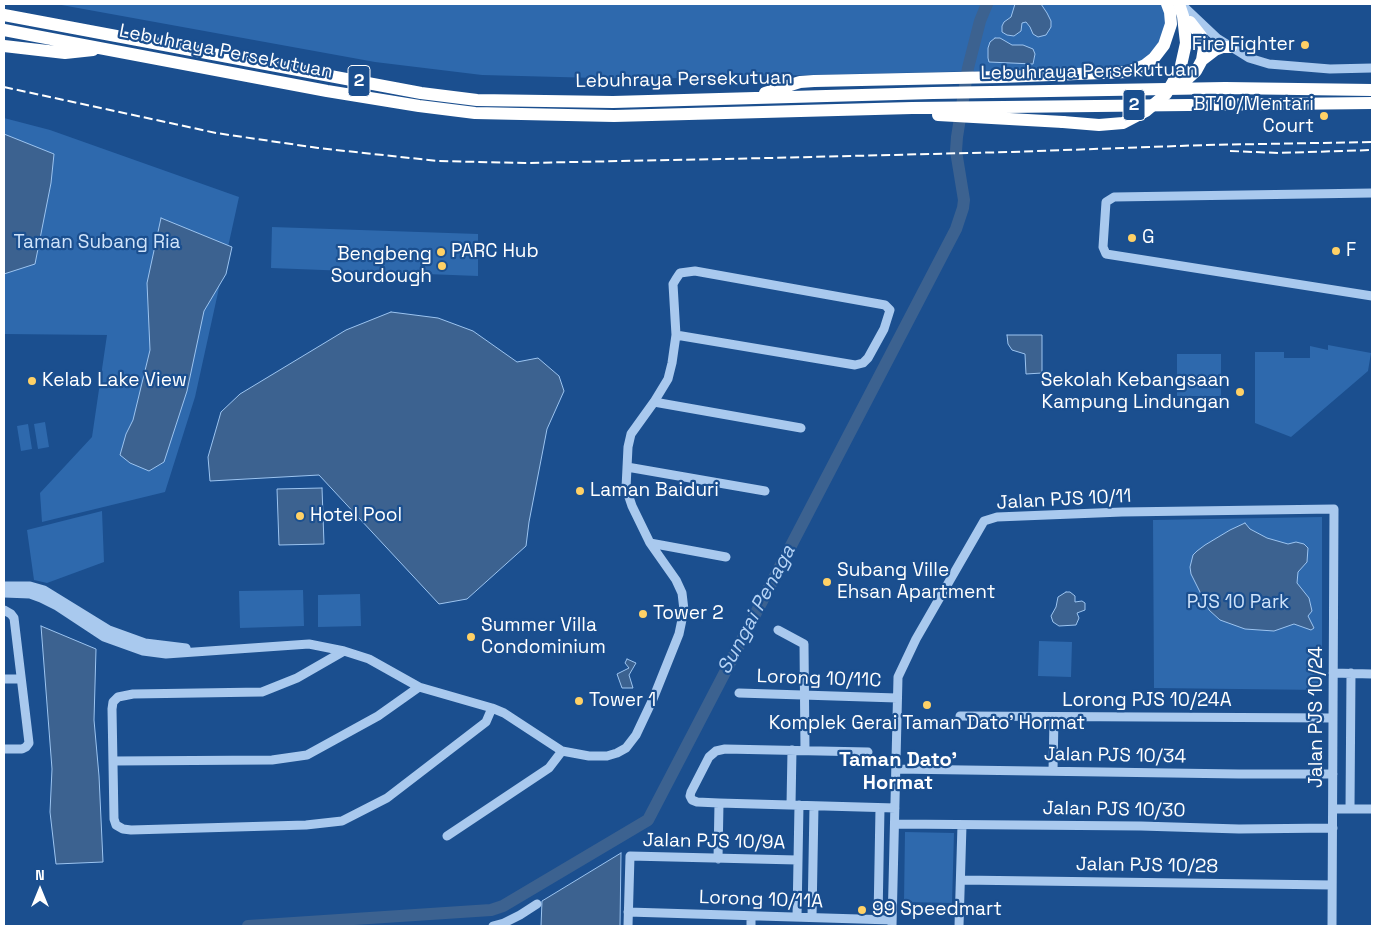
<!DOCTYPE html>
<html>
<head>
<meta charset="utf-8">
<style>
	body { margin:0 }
	#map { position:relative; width:1376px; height:930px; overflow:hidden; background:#1b4f8f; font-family:"Space Grotesk",sans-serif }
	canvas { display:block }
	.frame { position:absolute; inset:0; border:5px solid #fff; pointer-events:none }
	.north { position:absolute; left:15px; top:865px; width:50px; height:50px; -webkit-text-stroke:4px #1b4f8f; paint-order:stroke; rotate:0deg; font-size:14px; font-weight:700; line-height:20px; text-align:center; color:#fff }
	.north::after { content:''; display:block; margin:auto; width:18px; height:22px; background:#fff; clip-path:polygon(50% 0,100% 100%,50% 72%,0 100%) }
</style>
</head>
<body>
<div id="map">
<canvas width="1376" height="930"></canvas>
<div class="frame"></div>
<div class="north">N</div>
</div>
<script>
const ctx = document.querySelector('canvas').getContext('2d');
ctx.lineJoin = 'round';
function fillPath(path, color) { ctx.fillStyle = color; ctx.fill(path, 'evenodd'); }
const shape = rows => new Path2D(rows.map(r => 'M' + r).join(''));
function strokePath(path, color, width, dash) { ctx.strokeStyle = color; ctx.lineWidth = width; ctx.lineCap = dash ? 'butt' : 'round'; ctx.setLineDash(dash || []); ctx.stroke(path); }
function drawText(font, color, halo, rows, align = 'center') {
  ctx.font = font + ' "Space Grotesk",sans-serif'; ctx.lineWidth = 4.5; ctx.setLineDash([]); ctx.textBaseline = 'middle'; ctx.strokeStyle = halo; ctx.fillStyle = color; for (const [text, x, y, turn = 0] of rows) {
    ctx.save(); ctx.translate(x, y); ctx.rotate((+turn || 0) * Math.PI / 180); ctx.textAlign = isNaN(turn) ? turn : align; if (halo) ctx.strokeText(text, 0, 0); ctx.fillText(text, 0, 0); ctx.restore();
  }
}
fillPath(shape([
	[56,4,1161,4,1167,19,1165,31,1152,54,1141,61,1112,68,636,79,482,75,375,62],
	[4,118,50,130,239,197,195,397,165,492,42,522,40,493,92,437,107,335,4,334],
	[272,227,478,234,478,276,271,268],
	[1328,345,1371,353,1368,371,1291,437,1255,423,1255,352,1284,352,1284,358,1310,358,1310,346,1328,350],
	[1177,354,1221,354,1221,396,1177,396],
	[45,422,49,447,38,449,34,424],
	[28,424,32,449,21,451,17,426],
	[102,511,104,562,47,583,34,580,27,530],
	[1322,517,1322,690,1154,688,1153,520],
	[303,590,304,626,240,628,239,591],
	[360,594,361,626,318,627,318,595],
	[1039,641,1072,642,1071,677,1038,676],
	[905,832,954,833,952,903,904,902]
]), '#2e69ad');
const water = shape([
	[1015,4,1041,4,1047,13,1051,21,1051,27,1046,35,1038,37,1033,34,1030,27,1026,22,1022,23,1021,31,1014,36,1007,35,1002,32,1002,26,1004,22,1011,17,1015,4],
	[995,38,1000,38,1012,45,1023,45,1033,49,1035,54,1033,64,989,62,988,58,988,48,990,42,995,38],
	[4,134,54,154,51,183,35,264,4,274,4,134],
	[161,218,232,247,226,274,204,311,187,391,164,462,149,471,130,463,120,455,126,434,133,420,150,350,147,283,161,218],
	[391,312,438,318,473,331,517,362,538,358,559,376,564,391,547,429,529,522,526,546,467,599,439,604,319,475,210,481,208,457,221,412,240,394,346,330,391,312],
	[1007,335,1042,335,1042,373,1026,374,1025,354,1012,350,1008,344,1007,335],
	[322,488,324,544,279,545,277,489,322,488],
	[1245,523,1250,529,1267,538,1288,544,1296,542,1304,544,1308,548,1307,562,1298,572,1297,583,1309,598,1312,611,1308,616,1314,628,1311,630,1294,624,1274,631,1245,629,1220,620,1209,610,1191,574,1190,567,1193,555,1197,551,1205,545,1230,530,1245,523],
	[1066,592,1070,592,1075,596,1075,602,1082,601,1085,603,1085,610,1077,613,1079,618,1076,625,1059,626,1053,622,1051,616,1056,607,1058,597,1066,592],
	[41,626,96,649,94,720,99,776,103,862,56,864,50,812,52,769,41,626],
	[627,659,636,663,629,675,633,688,622,688,617,674,629,668,625,663,627,659],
	[621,853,620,926,541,926,542,901,621,853]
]);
fillPath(water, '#3c6290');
strokePath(water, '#9cc4f0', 1);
strokePath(shape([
	[248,926,491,910,503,906,648,820,956,229,963,208,964,200,956,151,957,137,968,68,980,21,987,4]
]), '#3c6290', 12);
strokePath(shape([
	[1181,4,1217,38,1249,58,1269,64,1330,69,1372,68],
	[1372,193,1114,197,1106,202,1103,247,1106,254,1372,296],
	[654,402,801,428],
	[627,467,765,491],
	[650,543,726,557],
	[4,586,30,586,44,590,109,630,145,643,186,648],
	[4,593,30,594,41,598,57,606,104,637,143,651,166,654,309,644,344,651,369,659,419,687,492,708,504,713,562,751,589,756,607,756,617,753,626,748,636,735,653,699,679,634,684,610,682,593,676,580,650,543,632,506,626,488,628,447,631,434,654,402,668,379,672,363,676,335,673,284,676,279,680,273,695,271,885,305,890,310,884,329,868,358,863,363,855,365,676,335],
	[4,610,11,614,14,618,29,743,26,747,22,749,4,749],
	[778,630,804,644,805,750],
	[344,651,297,678,262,692,133,694,118,697,113,702,112,709,114,819,116,825,123,829,131,830,306,825,342,821,387,798,486,722,492,708],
	[1333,673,1372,674],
	[4,679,21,679],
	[739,693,897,698],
	[960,716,1333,718],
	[868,752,725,749,716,751,709,757,691,792,690,796,692,800,697,802,719,803,895,808],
	[114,761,272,760,307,755,378,716,419,687],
	[896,769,1239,774,1333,774],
	[1053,771,1054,717],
	[791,805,792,750],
	[1333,809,1372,809],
	[1350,809,1351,673],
	[895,824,1141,826,1239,829,1333,828],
	[447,836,549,768,562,751],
	[718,859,719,803],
	[961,880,1332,885],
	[628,912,892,920],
	[797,917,799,805],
	[812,917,814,806],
	[878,919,880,808],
	[493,926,504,923,520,915,537,904],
	[628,926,630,856,797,860],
	[751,926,751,916],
	[892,926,898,677,916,639,984,521,997,517,1122,512,1334,509,1332,926],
	[959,926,962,825]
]), '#a9c9ee', 9);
strokePath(shape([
	[4,15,421,93,477,100,613,102,933,93,1225,88,1372,90],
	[4,30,327,91,419,106,475,113,614,116,912,108,1372,103],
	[4,46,65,53,93,50],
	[1202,60,1215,50,1223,47,1231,47],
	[1176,89,1196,71,1202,60,1204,48,1201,36,1190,22],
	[765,93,800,82,814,81,1001,77,1128,72,1145,65,1154,58,1164,45,1171,24,1170,12,1167,4],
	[938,115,1063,122]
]), '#fff', 12);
strokePath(shape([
	[4,87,216,133,318,148,438,161,525,163,769,158,1010,152,1206,145,1372,142],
	[1230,151,1278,153,1372,150]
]), '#fff', 2, [9, 4]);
strokePath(shape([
	[1063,122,1099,125,1123,123,1146,111,1166,94,1180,70,1186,43,1183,16,1179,4]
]), '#fff', 12);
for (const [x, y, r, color] of [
	[1305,45,5,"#ffd166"],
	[1324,116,5,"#ffd166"],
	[1132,238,5,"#ffd166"],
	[1336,251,5,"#ffd166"],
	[441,252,5,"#ffd166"],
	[442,266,5,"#ffd166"],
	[32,381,5,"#ffd166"],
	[1240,392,5,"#ffd166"],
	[580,491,5,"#ffd166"],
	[300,516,5,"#ffd166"],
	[827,582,5,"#ffd166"],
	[643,614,5,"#ffd166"],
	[471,637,5,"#ffd166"],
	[579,701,5,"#ffd166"],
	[927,705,5,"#ffd166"],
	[862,910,5,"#ffd166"]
]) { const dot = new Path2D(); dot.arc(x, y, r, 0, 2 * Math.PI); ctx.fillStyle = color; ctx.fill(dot); strokePath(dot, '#1b4f8f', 2); }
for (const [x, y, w] of [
	[359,81,22],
	[1134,105,22]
]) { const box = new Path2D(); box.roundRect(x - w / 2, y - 15.5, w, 31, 4); ctx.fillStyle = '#1b4f8f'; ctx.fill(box); strokePath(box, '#fff', 1); }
drawText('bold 18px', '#fff', null, [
	["2",359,81],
	["2",1134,105]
]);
drawText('19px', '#fff', '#1b4f8f', [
	["Fire Fighter",1295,45,"right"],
	["BT10/Mentari",1314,105,"right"],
	["Court",1314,127,"right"],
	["G",1142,238],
	["F",1346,251],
	["PARC Hub",451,252],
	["Bengbeng",432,255,"right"],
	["Sourdough",432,277,"right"],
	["Kelab Lake View",42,381],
	["Sekolah Kebangsaan",1230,381,"right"],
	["Kampung Lindungan",1230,403,"right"],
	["Laman Baiduri",590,491],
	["Hotel Pool",310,516],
	["Subang Ville",837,571],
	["Ehsan Apartment",837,593],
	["Tower 2",653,614],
	["Summer Villa",481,626],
	["Condominium",481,648],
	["Tower 1",589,701],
	["Komplek Gerai Taman Dato' Hormat",927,724,"center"],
	["99 Speedmart",872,910]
], 'left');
drawText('19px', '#fff', '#1b4f8f', [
	["Lebuhraya Persekutuan",226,52,11],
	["Lebuhraya Persekutuan",1089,72,-1],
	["Lebuhraya Persekutuan",684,80,-1],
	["Jalan PJS 10/11",1064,500,-3],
	["Lorong 10/11C",819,679,2],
	["Lorong PJS 10/24A",1147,701],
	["Jalan PJS 10/24",1317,717,-90],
	["Jalan PJS 10/34",1115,756,1],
	["Jalan PJS 10/30",1114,810,1],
	["Jalan PJS 10/9A",714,842,1],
	["Jalan PJS 10/28",1147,866,1],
	["Lorong 10/11A",761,900,2]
]);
drawText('19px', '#cfe3fa', '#1b4f8f', [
	["Taman Subang Ria",97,243],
	["PJS 10 Park",1238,603]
]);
drawText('italic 20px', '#b5d3f5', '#1b4f8f', [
	["Sungai Penaga",757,610,-62]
]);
drawText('bold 20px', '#fff', '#1b4f8f', [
	["Taman Dato'",898,761],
	["Hormat",898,784]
]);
</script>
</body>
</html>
